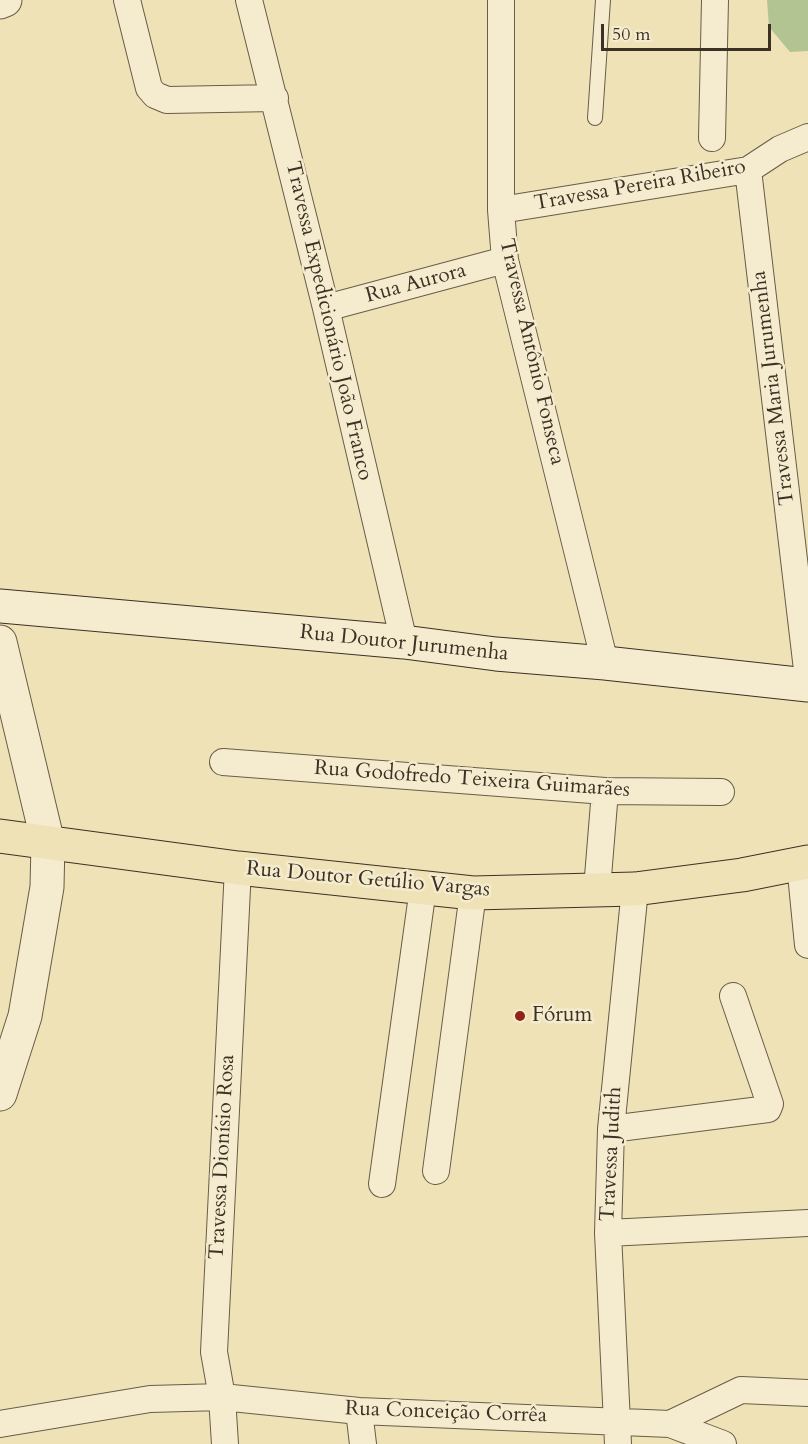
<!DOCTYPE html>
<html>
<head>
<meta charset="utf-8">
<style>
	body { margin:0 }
	#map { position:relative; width:808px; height:1444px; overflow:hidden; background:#efe2b6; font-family:Cardo,serif }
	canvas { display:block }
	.scale { position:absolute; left:601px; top:24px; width:170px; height:27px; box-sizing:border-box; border:3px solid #3b3124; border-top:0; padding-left:8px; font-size:18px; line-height:21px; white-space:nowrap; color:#3b3124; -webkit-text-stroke:4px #f5ecd0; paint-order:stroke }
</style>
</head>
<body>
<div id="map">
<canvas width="808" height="1444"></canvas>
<div class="scale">50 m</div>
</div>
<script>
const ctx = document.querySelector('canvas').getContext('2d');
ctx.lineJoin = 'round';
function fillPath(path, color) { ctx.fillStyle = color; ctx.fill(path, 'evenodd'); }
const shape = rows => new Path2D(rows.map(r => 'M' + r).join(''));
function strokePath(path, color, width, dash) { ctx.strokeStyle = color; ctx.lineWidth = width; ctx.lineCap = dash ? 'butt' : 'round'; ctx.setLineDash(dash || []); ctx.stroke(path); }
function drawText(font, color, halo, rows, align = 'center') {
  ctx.font = font + ' Cardo,serif'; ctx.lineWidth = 5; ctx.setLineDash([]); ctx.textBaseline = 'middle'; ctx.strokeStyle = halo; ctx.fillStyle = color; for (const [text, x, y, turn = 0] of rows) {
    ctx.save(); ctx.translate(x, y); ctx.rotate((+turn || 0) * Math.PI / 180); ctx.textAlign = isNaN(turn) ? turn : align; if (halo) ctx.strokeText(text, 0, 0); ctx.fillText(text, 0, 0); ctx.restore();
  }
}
fillPath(shape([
	[767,0,808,0,808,51,790,52,769,27]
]), '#b3c493');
const service = shape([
	[595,118,603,0]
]);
const minor = shape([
	[127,0,149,88,155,95,167,100,275,98],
	[249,0,326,308,404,642],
	[501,0,501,210,505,260,605,663],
	[712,138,715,0],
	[748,170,808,678],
	[501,210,748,170,780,149,808,137],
	[326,308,505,260],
	[223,762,605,791,721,792],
	[800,864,808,945],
	[597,889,605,791],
	[611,1129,768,1109,770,1104,733,996],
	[436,1171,473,893],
	[382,1184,423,888],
	[608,1233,808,1223],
	[359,1411,363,1444],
	[0,1424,150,1399,222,1397,359,1411,670,1424,741,1390,808,1393],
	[670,1424,723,1444],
	[225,1444,222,1397,214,1352,238,868],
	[618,1444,608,1233,611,1129,635,889]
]);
const tertiary = shape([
	[0,2,5,0],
	[0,642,48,843,47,887,25,1016,0,1094]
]);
const secondary = shape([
	[0,606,404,642,496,654,605,663,808,685]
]);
const primary = shape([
	[0,836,238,868,473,893,635,889,742,875,808,862]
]);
strokePath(service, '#685d48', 16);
strokePath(minor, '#685d48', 28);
strokePath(tertiary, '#685d48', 35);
strokePath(secondary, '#3b3124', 35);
strokePath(primary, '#3b3124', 35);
strokePath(service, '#f5ecd0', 14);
strokePath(minor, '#f5ecd0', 26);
strokePath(tertiary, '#f5ecd0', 33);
strokePath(secondary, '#f5ecd0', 33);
strokePath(primary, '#efe2b6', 33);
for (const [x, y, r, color] of [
	[520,1016,6,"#8f2418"]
]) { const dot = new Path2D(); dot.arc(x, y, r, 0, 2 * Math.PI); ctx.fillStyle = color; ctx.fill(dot); strokePath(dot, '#f5ecd0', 2); }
drawText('21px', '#3b3124', '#f5ecd0', [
	["Travessa Pereira Ribeiro",640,186,-10],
	["Rua Aurora",416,284,-15],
	["Travessa Expedicionário João Franco",328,321,77],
	["Travessa Antônio Fonseca",531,352,77],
	["Travessa Maria Jurumenha",774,388,-97],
	["Rua Doutor Jurumenha",404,644,6],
	["Rua Godofredo Teixeira Guimarães",472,780,4],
	["Rua Doutor Getúlio Vargas",368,880,5],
	["Travessa Judith",612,1154,-87],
	["Travessa Dionísio Rosa",223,1157,-87],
	["Rua Conceição Corrêa",446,1413,2]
]);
drawText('21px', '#3b3124', '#f5ecd0', [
	["Fórum",532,1016]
], 'left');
</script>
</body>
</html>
